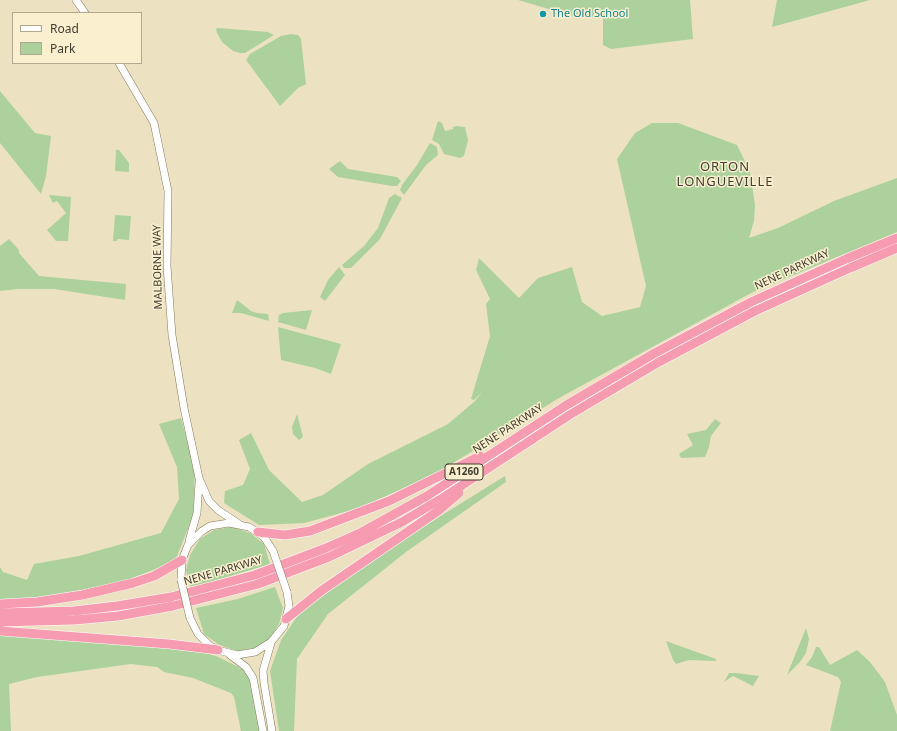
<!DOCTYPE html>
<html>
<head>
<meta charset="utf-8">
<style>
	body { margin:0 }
	#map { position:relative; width:897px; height:731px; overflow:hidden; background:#ece2c2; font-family:"Noto Sans",sans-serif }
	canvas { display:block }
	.legend { position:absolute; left:12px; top:12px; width:130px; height:52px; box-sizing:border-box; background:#faf0cf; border:1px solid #b0a88f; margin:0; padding:5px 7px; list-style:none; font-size:12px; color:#413d30 }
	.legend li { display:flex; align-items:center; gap:8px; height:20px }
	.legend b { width:20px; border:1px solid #b0a88f }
</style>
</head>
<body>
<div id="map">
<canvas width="897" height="731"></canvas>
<ul class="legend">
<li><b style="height:5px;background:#fff"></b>Road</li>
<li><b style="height:11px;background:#acd19d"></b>Park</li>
</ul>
</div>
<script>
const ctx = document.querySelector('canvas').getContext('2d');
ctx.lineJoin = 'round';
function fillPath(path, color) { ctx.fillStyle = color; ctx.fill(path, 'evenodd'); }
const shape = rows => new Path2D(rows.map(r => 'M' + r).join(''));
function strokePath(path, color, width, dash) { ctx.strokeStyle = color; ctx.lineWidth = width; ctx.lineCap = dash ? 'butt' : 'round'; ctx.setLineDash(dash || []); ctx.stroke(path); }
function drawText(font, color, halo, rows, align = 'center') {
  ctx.font = font + ' "Noto Sans",sans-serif'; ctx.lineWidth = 3; ctx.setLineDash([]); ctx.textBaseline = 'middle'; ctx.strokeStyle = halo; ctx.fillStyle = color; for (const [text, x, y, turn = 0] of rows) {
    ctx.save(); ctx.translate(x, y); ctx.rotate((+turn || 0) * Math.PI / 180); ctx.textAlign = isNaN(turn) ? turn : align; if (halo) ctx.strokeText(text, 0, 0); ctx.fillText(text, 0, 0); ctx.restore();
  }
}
fillPath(shape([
	[518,0,690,0,693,39,611,49,603,45,603,16,576,17],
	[777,0,870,0,772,27],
	[218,28,268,32,274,35,245,53,240,53,233,51,222,42,217,33,216,29],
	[291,34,298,35,301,39,306,84,298,88,280,106,246,60,250,54,281,36],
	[0,91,35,133,51,136,46,176,41,194,0,143],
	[438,121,442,123,445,131,453,129,453,127,456,126,465,127,468,140,464,156,460,158,444,154,439,144,432,140],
	[652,123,678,123,737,145,750,172,755,205,754,221,749,238,778,228,834,201,897,178,897,232,753,292,559,398,432,476,356,509,304,523,259,525,224,503,225,491,243,485,250,469,239,440,251,433,269,470,302,502,323,495,368,464,448,424,475,401,482,392,474,400,471,399,490,336,486,304,490,299,476,270,479,258,519,298,538,278,572,267,582,302,602,316,640,307,646,286,617,159,635,133],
	[430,143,437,147,438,155,426,165,404,195,400,190,402,185,417,165],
	[116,150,119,150,129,163,129,172,115,171],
	[340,161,348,169,397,177,401,181,397,186,392,186,338,177,329,169],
	[395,194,402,198,380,239,351,268,344,268,342,265,364,246,378,228,389,198],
	[49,195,71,197,68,241,56,241,47,230,66,213,57,201,53,203],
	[115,215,131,216,129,240,118,239,117,241,113,241],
	[9,239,19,250,19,253,39,276,126,284,125,300,54,289,18,289,0,291,0,246],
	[339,267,345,275,325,301,320,297,328,280],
	[237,300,251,311,257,313,268,314,269,321,241,313,232,313],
	[312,310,306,330,278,322,279,315,283,313],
	[278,327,341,344,331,374,315,368,281,360],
	[297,414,303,437,299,440,293,434,292,427],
	[181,418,195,470,193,516,175,561,126,581,42,598,0,599,0,567,3,572,27,580,34,564,79,556,161,533,179,499,177,467,159,424],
	[715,419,721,423,711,436,709,447,705,457,681,458,679,454,693,445,687,434,706,430],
	[505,476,506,482,406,552,328,614,297,659,294,731,279,731,270,671,281,640,301,611,399,542],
	[232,527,250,533,264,544,270,564,191,588,186,570,190,555,200,539,214,530],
	[275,587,283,608,279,624,269,640,254,648,237,651,219,645,204,634,196,608,238,599],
	[806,628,809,639,806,653,800,662,787,675],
	[0,635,194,650,216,656,245,670,251,679,261,731,241,731,234,697,231,693,193,678,164,672,157,667,131,664,37,677,9,684,11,731,0,731],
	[666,641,716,659,716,661,689,660,676,664,673,660],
	[816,647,819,647,830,665,857,650,870,662,885,682,897,715,897,731,830,731,841,682,838,677,806,665,812,657],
	[729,673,736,673,759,676,753,686,733,676,724,682]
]), '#acd19d');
const tertiary = shape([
	[76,0,85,13],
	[119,63,154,123,168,191,167,266,172,335,184,408,199,478,209,501,218,510,239,524],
	[189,541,197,513,199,483],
	[181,580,182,560,188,545,202,531,210,526,229,523,249,527,264,537,273,551],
	[190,618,198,634,210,646,218,650,237,655,255,652,271,642,284,626,289,606,287,592],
	[271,643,263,671,264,683,272,731],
	[230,655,246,667,253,678,263,731]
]);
const trunk = shape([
	[258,532,285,535,310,531,389,501,480,456],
	[0,604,37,602,82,595,133,583,154,576,182,560],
	[0,613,74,611,117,606,171,597,255,575,326,548,362,532,427,496,565,406,655,353,751,302,846,259,897,238],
	[286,619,321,591,438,511,459,493],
	[0,622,75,620,118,616,173,606,258,584,329,557,402,522,444,497,571,414,659,362,755,311,850,268,897,248],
	[0,631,169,644,218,650]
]);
strokePath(tertiary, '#82785b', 8);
strokePath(trunk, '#fff', 10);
strokePath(tertiary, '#fff', 7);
strokePath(trunk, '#f79cb0', 9);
const tertiaryBridge = shape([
	[273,551,287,592],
	[181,580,190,618]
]);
strokePath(tertiaryBridge, '#82785b', 8, []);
strokePath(tertiaryBridge, '#fff', 7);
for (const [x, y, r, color] of [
	[543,14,4,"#0f9aa8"]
]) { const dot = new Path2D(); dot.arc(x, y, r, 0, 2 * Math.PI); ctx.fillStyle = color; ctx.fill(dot); strokePath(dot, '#faf0cf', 1.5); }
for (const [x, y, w] of [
	[464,472,38]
]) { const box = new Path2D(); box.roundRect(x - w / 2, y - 8, w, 16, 3); ctx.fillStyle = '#faf0cf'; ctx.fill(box); strokePath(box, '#413d30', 1); }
drawText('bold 10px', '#413d30', null, [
	["A1260",464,472]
]);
drawText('11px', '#0d838f', '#faf0cf', [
	["The Old School",551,14]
], 'left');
drawText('11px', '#413d30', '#faf0cf', [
	["MALBORNE WAY",158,267,-91],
	["NENE PARKWAY",792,270,-25],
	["NENE PARKWAY",508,429,-33],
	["NENE PARKWAY",223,571,-16]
]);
ctx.letterSpacing = '1px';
drawText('13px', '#413d30', '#faf0cf', [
	["ORTON",725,167],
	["LONGUEVILLE",725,182]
]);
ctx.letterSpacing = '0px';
</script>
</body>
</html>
